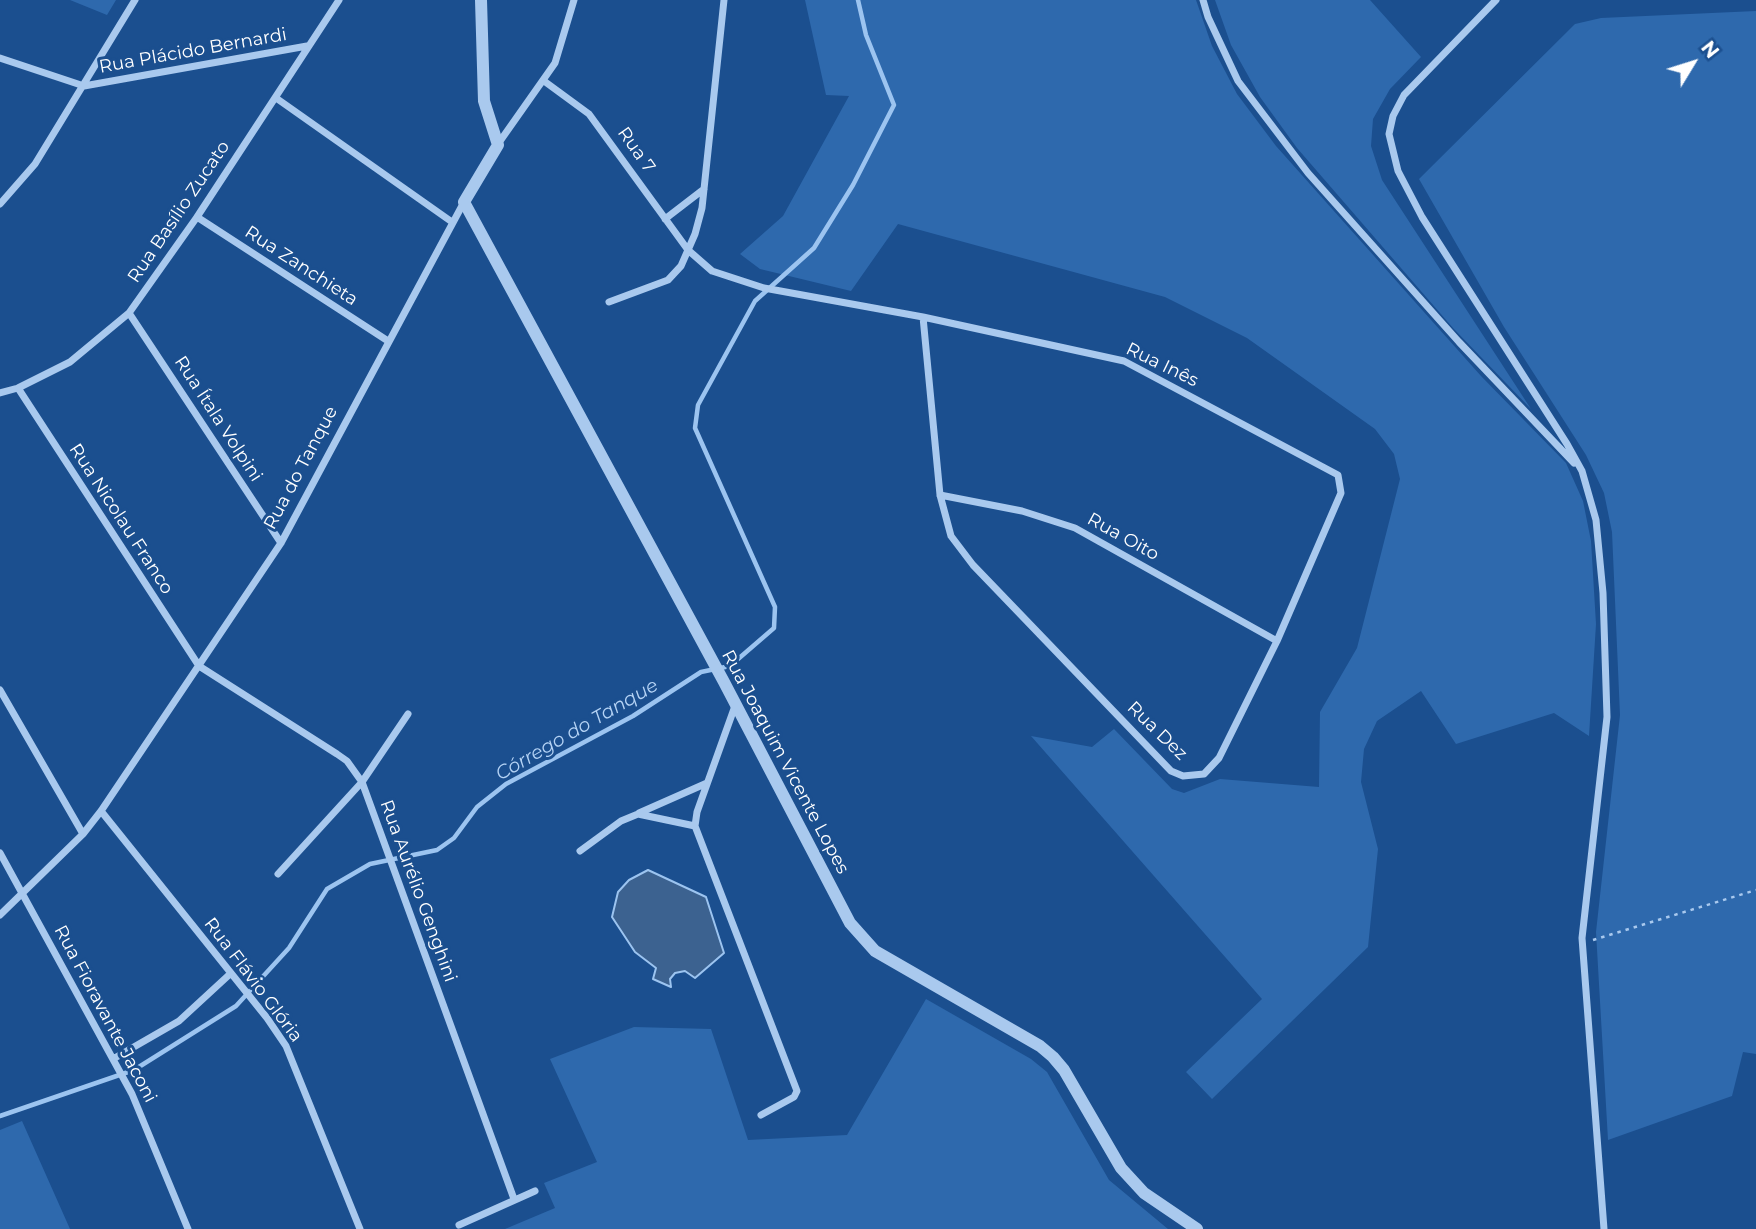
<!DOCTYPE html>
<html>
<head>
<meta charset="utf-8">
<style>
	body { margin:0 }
	#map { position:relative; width:1756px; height:1229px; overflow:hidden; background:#1b4f8f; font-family:Montserrat,sans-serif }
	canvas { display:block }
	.north { position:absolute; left:1658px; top:28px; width:70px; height:70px; -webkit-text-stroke:5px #1b4f8f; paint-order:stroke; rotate:52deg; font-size:19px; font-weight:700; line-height:28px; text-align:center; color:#fff }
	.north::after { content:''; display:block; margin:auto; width:24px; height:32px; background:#fff; clip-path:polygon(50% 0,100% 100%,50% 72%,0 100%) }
</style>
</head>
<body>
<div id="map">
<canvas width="1756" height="1229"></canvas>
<div class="north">N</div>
</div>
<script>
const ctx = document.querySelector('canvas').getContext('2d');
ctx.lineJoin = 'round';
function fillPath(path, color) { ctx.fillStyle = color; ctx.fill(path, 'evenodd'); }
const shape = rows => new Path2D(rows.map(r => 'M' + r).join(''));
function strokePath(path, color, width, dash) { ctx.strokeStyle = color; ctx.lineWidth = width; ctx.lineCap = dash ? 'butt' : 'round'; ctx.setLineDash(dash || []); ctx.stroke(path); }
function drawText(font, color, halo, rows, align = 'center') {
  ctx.font = font + ' Montserrat,sans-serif'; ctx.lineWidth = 6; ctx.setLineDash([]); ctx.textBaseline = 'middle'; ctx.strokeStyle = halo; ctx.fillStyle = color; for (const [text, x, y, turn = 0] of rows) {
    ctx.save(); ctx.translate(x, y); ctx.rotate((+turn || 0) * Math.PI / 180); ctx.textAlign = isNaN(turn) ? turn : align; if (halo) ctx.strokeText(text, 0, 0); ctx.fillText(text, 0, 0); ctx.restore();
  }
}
fillPath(shape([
	[70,0,116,0,107,15],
	[805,0,1196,0,1212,46,1237,94,1276,146,1481,376,1566,463,1583,501,1591,541,1596,624,1589,736,1554,713,1456,744,1421,691,1377,721,1364,749,1361,782,1378,849,1368,947,1212,1099,1186,1072,1262,999,1031,736,1092,747,1114,729,1172,789,1184,793,1220,779,1319,787,1320,712,1357,648,1400,479,1394,454,1375,429,1247,338,1165,297,898,224,851,291,760,269,740,254,783,216,849,96,826,95],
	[1215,0,1370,0,1421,57,1390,89,1373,119,1371,146,1382,180,1531,409,1453,328,1297,148,1260,97,1231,45],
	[1756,11,1756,1054,1743,1052,1732,1096,1608,1140,1596,932,1620,715,1612,532,1604,493,1586,455,1504,327,1419,179,1575,24,1601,18],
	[926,999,1031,1059,1047,1072,1109,1180,1168,1229,505,1229,555,1208,544,1183,597,1162,550,1059,634,1027,711,1029,748,1140,847,1135],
	[22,1121,70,1229,0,1229,0,1130]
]), '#2e69ad');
const water = shape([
	[648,870,706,897,724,953,695,978,685,971,675,973,670,979,671,987,653,979,656,968,635,952,612,917,618,892,629,880,648,870]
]);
fillPath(water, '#3c6290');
strokePath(water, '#9cc4f0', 2);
strokePath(shape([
	[0,1116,134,1070,236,1006,289,948,327,889,370,864,437,850,454,838,477,807,506,784,633,716,701,672,730,666,774,628,775,607,695,428,698,405,755,301,814,248,853,185,894,105,866,35,858,0]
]), '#9cc4f0', 4.5);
strokePath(shape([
	[1593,940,1756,890]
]), '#a9c9ee', 2.5, [3.5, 5]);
strokePath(shape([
	[1203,0,1208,17,1238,81,1308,173,1459,342,1574,463],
	[1496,0,1404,95,1393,116,1389,134,1398,171,1422,217,1567,444,1582,471,1596,520,1603,593,1607,717,1582,938,1604,1229],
	[0,58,84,86,307,46],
	[544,81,589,114,688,250,712,271,764,288,923,317,1124,361,1338,475,1341,493,1277,641,1219,758,1204,774,1183,776,1171,771,973,565,951,536,940,495,923,317],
	[276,98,452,222],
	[498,144,555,63,574,0],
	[0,204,35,164,135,0],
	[197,217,388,341],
	[665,219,704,189],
	[609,302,668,280,681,266,695,234,702,208,724,0],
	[129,313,281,543],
	[18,388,199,666,337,754,347,761,362,782,514,1199],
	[0,393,18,388,70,362,129,313,197,217,339,0],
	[940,495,1022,511,1075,528,1277,641],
	[0,690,83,834],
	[735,706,697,812,695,826,797,1091,794,1097,761,1115],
	[101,811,267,1018,286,1046,360,1229],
	[639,813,707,783],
	[580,851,621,821,638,814,695,826],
	[0,853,132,1094,188,1229],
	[278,874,362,782,408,714],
	[0,915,83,834,101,811,281,543,464,202],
	[113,1059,179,1021,230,974],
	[459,1225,535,1191]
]), '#a9c9ee', 7);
strokePath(shape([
	[481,0,484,101,498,145,464,202,724,682,850,923,875,951,1040,1046,1053,1057,1064,1070,1121,1168,1144,1193,1197,1229]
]), '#a9c9ee', 12);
drawText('18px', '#fff', '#1b4f8f', [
	["Rua Plácido Bernardi",193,51,-10],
	["Rua 7",636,150,55],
	["Rua Basílio Zucato",179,212,-56],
	["Rua Zanchieta",301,266,33],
	["Rua Inês",1162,365,26],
	["Rua Ítala Volpini",218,419,57],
	["Rua do Tanque",301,468,-62],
	["Rua Nicolau Franco",121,519,57],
	["Rua Oito",1123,537,29],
	["Rua Dez",1157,731,44],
	["Rua Joaquim Vicente Lopes",785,762,62],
	["Rua Aurélio Genghini",418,891,70],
	["Rua Flávio Glória",253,980,53],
	["Rua Fioravante Jaconi",105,1014,62]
]);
drawText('italic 19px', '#b5d3f5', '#1b4f8f', [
	["Córrego do Tanque",577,730,-30]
]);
</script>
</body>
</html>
